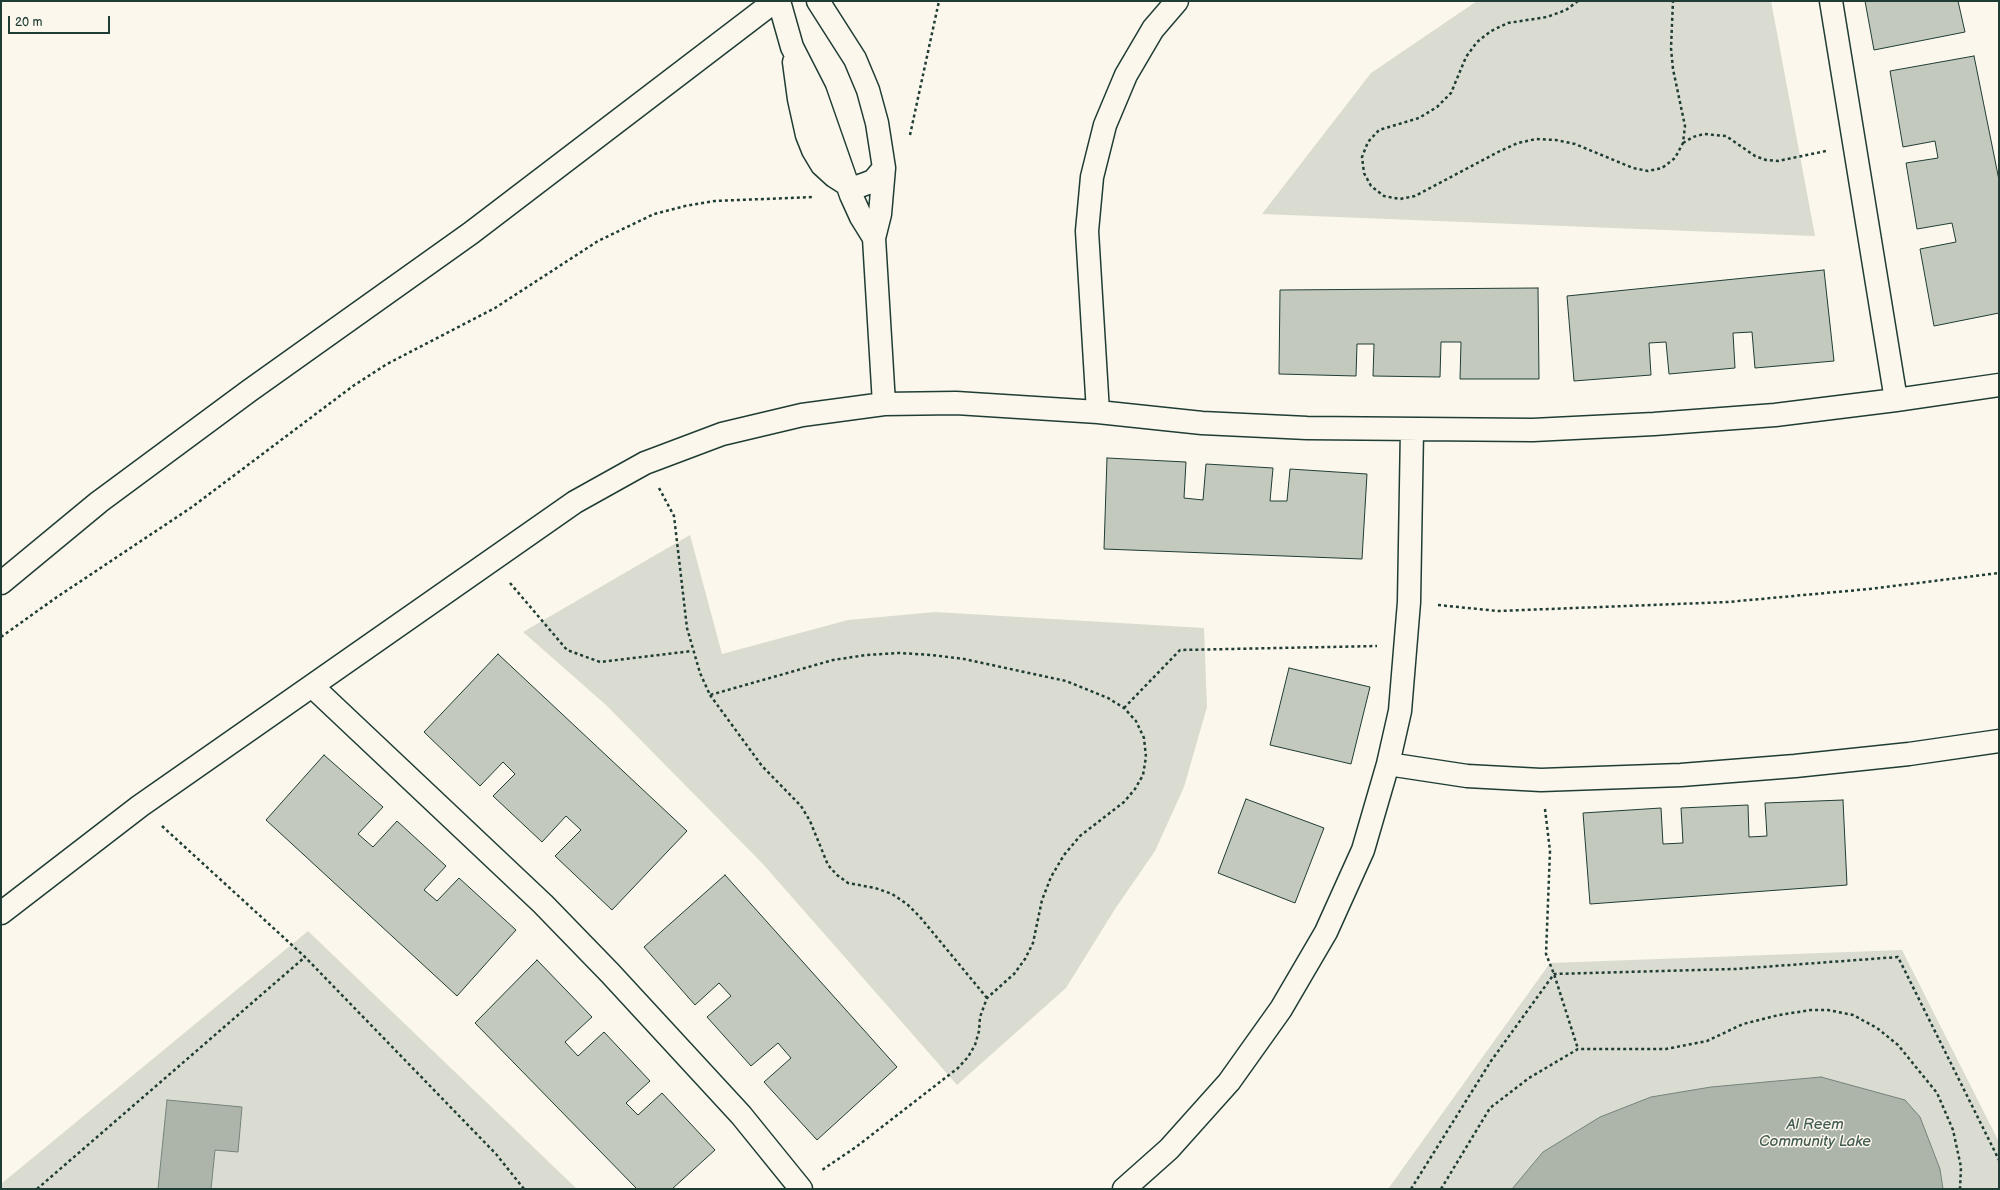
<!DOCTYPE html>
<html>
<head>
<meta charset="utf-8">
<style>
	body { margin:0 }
	#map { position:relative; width:2000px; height:1190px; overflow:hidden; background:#fbf7ec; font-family:"Balsamiq Sans",sans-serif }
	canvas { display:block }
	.frame { position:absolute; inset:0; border:2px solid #1f3d34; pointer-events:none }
	.scale { position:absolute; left:8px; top:16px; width:102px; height:18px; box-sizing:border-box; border:2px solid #1f3d34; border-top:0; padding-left:5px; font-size:12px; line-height:14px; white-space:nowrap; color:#1f3d34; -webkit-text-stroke:3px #fbf7ec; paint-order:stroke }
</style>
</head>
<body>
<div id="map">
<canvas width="2000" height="1190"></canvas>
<div class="frame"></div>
<div class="scale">20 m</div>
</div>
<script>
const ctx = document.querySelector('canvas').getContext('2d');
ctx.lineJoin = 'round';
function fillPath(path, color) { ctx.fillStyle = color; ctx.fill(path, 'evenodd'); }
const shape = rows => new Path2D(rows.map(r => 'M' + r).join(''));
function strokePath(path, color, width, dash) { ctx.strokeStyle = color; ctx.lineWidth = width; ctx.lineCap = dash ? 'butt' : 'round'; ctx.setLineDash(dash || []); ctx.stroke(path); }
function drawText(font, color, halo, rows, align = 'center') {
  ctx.font = font + ' "Balsamiq Sans",sans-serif'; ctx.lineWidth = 3; ctx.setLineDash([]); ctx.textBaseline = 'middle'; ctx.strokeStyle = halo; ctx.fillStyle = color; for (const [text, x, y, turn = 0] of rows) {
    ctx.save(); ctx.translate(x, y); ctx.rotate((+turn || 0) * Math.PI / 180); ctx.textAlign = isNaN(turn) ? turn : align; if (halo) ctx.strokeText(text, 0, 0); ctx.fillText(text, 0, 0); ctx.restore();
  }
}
fillPath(shape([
	[1477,1,1771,1,1815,236,1262,214,1371,73],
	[690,535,722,654,848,620,935,612,1204,628,1207,707,1184,787,1155,851,1115,909,1066,988,957,1085,762,863,606,705,523,632],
	[308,931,577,1189,1,1189,1,1184],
	[1902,950,1999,1142,1999,1189,1388,1189,1550,963]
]), '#dbdcd1');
const water = shape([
	[1821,1077,1905,1100,1920,1117,1940,1169,1943,1189,1512,1189,1543,1152,1600,1117,1651,1097,1711,1087,1821,1077],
	[167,1100,242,1107,238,1152,215,1150,211,1189,158,1189,167,1100]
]);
fillPath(water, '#adb4aa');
strokePath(water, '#74847b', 1);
const building = shape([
	[1865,1,1958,1,1965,32,1874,50,1865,1],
	[1974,56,1999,180,1999,313,1934,326,1920,249,1956,242,1952,223,1917,229,1906,163,1938,158,1935,141,1903,147,1890,71,1974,56],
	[1824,270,1834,361,1755,368,1752,332,1733,333,1735,368,1669,374,1666,342,1649,343,1651,375,1574,381,1567,296,1824,270],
	[1538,288,1539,379,1460,379,1461,342,1441,342,1440,377,1373,376,1374,344,1357,344,1356,376,1279,374,1280,290,1538,288],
	[1107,458,1186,462,1184,498,1203,500,1206,464,1273,468,1270,501,1287,501,1290,469,1367,474,1362,559,1104,549,1107,458],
	[498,654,687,831,612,910,555,856,581,830,566,816,542,842,493,796,515,774,503,762,480,786,424,732,498,654],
	[1289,668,1370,687,1351,764,1270,745,1289,668],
	[324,755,383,807,358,834,373,847,397,821,446,866,424,890,437,901,459,878,516,930,457,996,266,820,324,755],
	[1246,799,1324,828,1295,903,1218,873,1246,799],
	[1843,800,1847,885,1590,904,1583,813,1661,808,1663,844,1683,843,1681,808,1748,805,1749,837,1767,836,1765,803,1843,800],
	[725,875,897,1067,817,1140,764,1082,791,1058,778,1043,751,1066,707,1017,731,996,719,983,695,1005,644,947,725,875],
	[537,960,592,1017,565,1042,578,1056,604,1032,650,1081,626,1103,638,1115,662,1093,715,1150,672,1189,637,1189,475,1023,537,960]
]);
fillPath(building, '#c4c9be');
strokePath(building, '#1f3d34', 1);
const street = shape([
	[779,1,792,47,815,92,851,195,861,217,874,238],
	[818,1,855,59,868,90,877,123,884,168,880,214,874,238,884,404],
	[1831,1,1896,400],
	[794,62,799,99,807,135,813,150,822,165,834,176,848,185,857,187,873,181,884,168],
	[1098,412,1087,231,1092,177,1105,125,1126,75,1153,29,1177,1],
	[1,583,99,502,249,391,471,233,775,1],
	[313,687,543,904,610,973,741,1115,801,1189],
	[1388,764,1467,776,1541,780,1681,775,1795,766,1909,754,1999,741],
	[1,913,140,806,575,502,645,463,722,434,802,415,884,404,956,403,1098,412,1202,423,1307,428,1533,430,1654,424,1775,415,1896,400,1999,385],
	[1124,1189,1169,1149,1229,1082,1281,1009,1326,932,1363,850,1388,764,1400,711,1409,602,1412,430]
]);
strokePath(street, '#1f3d34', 25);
strokePath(shape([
	[1578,1,1566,10,1547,17,1508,23,1491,31,1477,42,1466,57,1451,93,1437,107,1419,118,1379,130,1368,142,1362,157,1364,173,1371,186,1384,196,1400,199,1415,196,1500,151,1518,143,1536,139,1556,140,1575,144,1633,168,1648,171,1662,168,1675,158,1683,143,1685,126,1673,69,1671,48,1673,1],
	[910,135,939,1],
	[1683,143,1693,137,1704,134,1726,136,1755,156,1766,160,1778,161,1826,151],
	[659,488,674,516,687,628,700,673,710,695,833,660,866,655,899,653,932,655,964,659,1066,681,1108,698,1124,708,1136,721,1144,738,1146,757,1143,775,1135,789,1124,802,1080,836,1064,855,1051,877,1042,900,1033,943,1025,959,1014,974,987,998,980,1017,979,1031,975,1045,968,1057,958,1068,856,1147,822,1170],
	[510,583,567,650,600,662,692,651],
	[1438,605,1498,611,1728,602,1869,589,1999,573],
	[1,637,57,597,192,507,353,386,387,364,495,308,598,241,654,214,685,206,715,201,813,197],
	[710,695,762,766,801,806,810,821,828,865,837,875,848,883,875,888,892,894,907,904,920,917,987,998],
	[1124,708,1180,650,1377,646],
	[1545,809,1550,851,1546,954,1554,974,1578,1049],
	[162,826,305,957,496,1154,524,1189],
	[37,1189,305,957],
	[1411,1189,1491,1061,1554,974,1735,969,1898,957,1999,1160],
	[1441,1189,1490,1108,1529,1078,1578,1049,1666,1049,1707,1041,1743,1024,1779,1015,1811,1010,1828,1010,1853,1015,1877,1028,1898,1045,1937,1093,1953,1130,1961,1167,1960,1189]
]), '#1f3d34', 2.5, [3, 3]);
strokePath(street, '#fbf7ec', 22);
drawText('italic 15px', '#425b52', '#fbf7ec', [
	["Al Reem",1815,1125],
	["Community Lake",1815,1142]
]);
</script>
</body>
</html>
